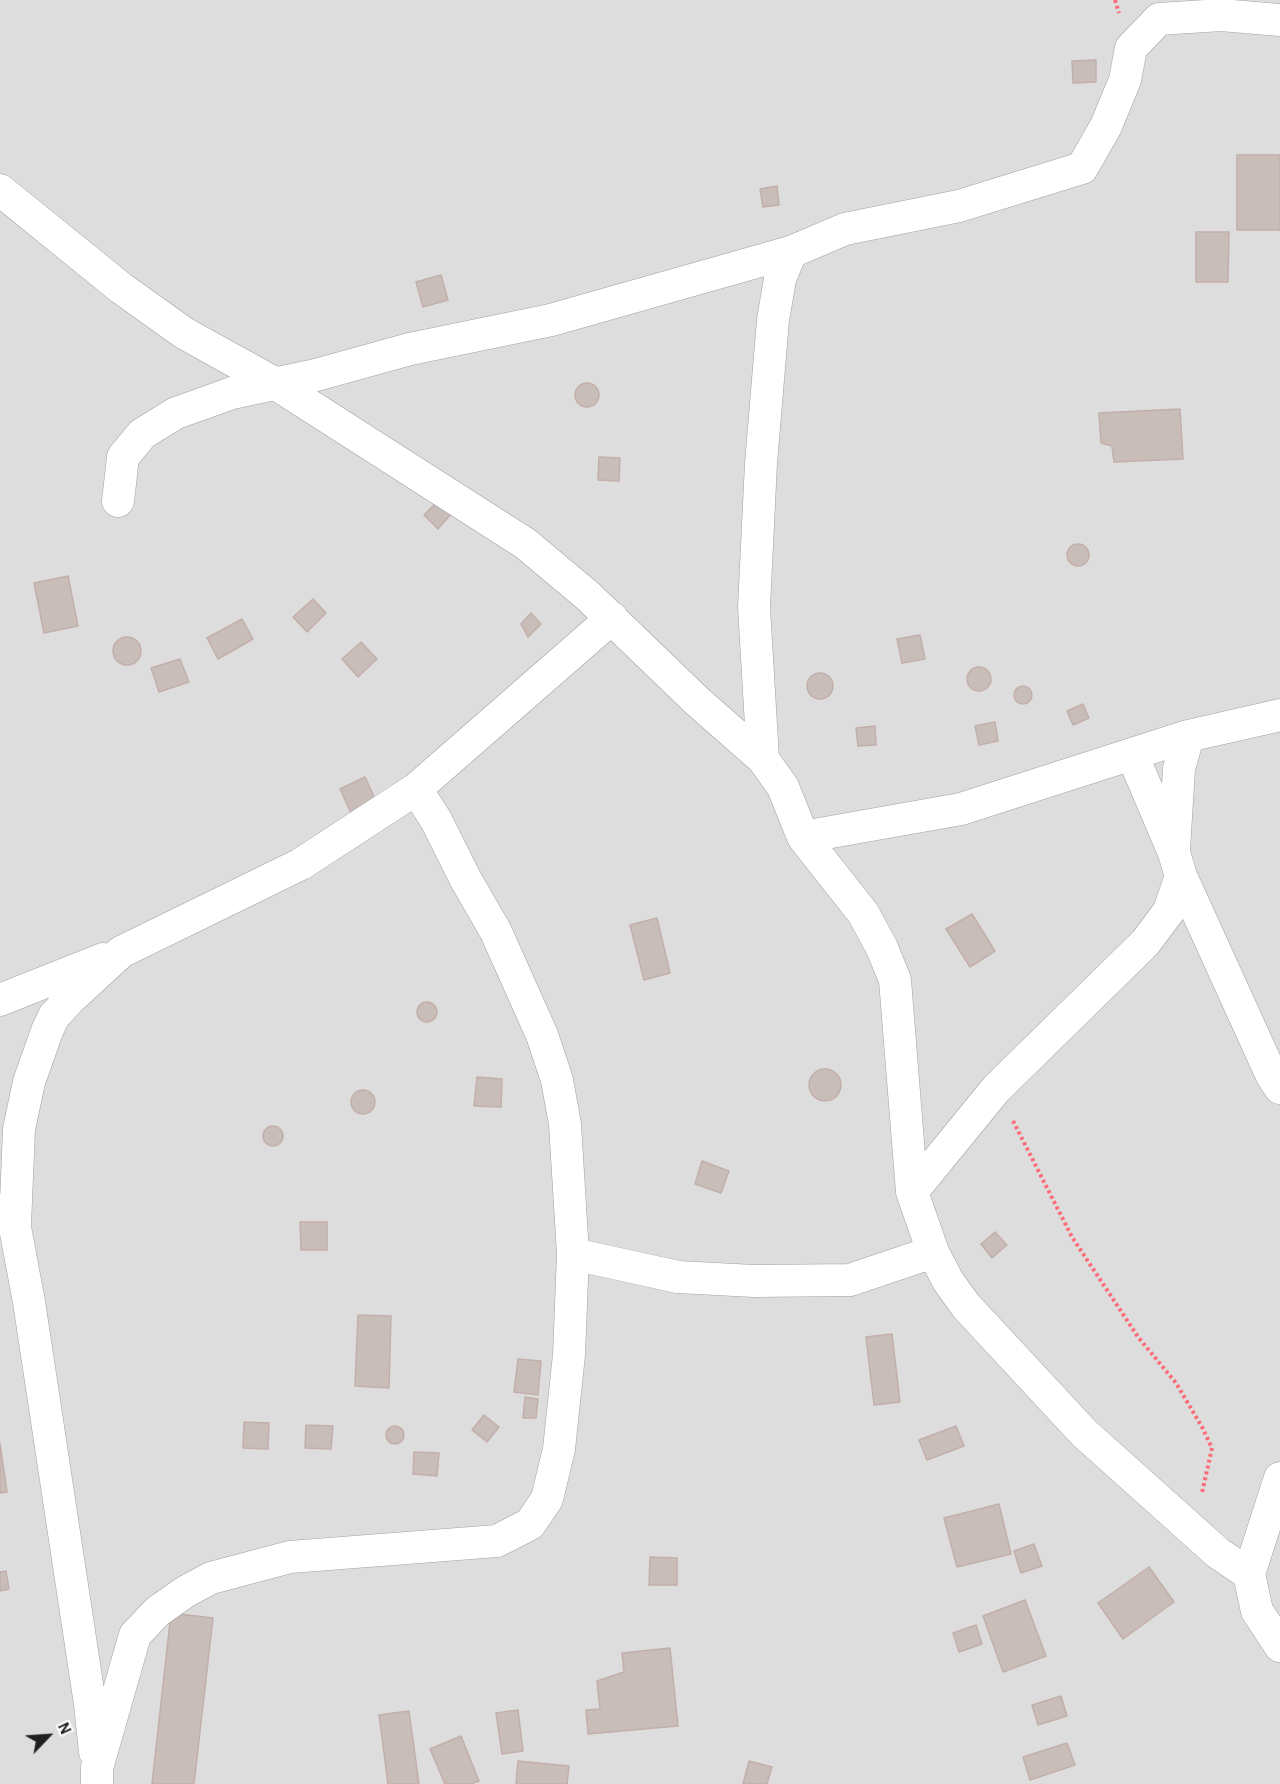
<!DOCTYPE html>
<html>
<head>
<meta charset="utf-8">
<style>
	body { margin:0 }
	#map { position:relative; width:1280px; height:1784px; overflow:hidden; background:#f1ece7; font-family:"Alegreya Sans",sans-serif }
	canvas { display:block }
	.north { position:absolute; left:18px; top:1706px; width:60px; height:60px; -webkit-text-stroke:4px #fff; paint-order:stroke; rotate:65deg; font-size:16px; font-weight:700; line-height:24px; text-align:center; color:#202020 }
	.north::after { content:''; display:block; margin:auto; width:21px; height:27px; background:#202020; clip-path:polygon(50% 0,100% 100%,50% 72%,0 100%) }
</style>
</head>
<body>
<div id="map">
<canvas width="1280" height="1784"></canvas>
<div class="north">N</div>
</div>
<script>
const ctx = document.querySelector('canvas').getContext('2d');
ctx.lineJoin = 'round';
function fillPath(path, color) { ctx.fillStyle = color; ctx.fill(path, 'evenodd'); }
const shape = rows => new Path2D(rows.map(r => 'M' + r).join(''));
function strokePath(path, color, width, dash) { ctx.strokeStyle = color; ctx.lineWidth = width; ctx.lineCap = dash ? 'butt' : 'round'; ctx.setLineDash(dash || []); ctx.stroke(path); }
fillPath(shape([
	[0,0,1280,0,1280,1784,0,1784]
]), '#dedddd');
const building = shape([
	[1096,60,1096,82,1073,83,1072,61,1096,60],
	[1237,155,1280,155,1280,230,1237,230,1237,155],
	[777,186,779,205,763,207,760,189,777,186],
	[1196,232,1229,232,1228,282,1196,282,1196,232],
	[441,275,448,300,423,307,416,282,441,275],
	'575 395a12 12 0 1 1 24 0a12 12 0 1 1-24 0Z',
	[1180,409,1183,459,1114,462,1112,446,1101,443,1099,413,1180,409],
	[599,457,620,458,619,481,598,480,599,457],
	[439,500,452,513,438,529,424,515,439,500],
	'1067 555a11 11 0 1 1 22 0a11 11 0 1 1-22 0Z',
	[68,576,78,626,44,633,34,583,68,576],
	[313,599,326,613,307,632,293,617,313,599],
	[531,613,541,624,528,637,521,624,531,613],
	[242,619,253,639,218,659,207,638,242,619],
	[920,635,925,659,902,663,897,639,920,635],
	'113 651a14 14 0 1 1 28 0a14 14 0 1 1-28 0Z',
	[361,642,377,659,358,677,342,659,361,642],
	[180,659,189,682,159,692,151,668,180,659],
	'967 679a12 12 0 1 1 24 0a12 12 0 1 1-24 0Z',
	'807 686a13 13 0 1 1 26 0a13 13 0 1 1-26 0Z',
	'1014 695a9 9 0 1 1 18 0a9 9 0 1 1-18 0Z',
	[1083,704,1089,718,1073,725,1067,711,1083,704],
	[995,722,998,741,979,745,975,726,995,722],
	[875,726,876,745,858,746,856,728,875,726],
	[365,777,376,801,351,813,340,789,365,777],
	[972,914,995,951,970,967,946,929,972,914],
	[657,918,670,973,644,980,630,925,657,918],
	'417 1012a10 10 0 1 1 20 0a10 10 0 1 1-20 0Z',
	'809 1085a16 16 0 1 1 32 0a16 16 0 1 1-32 0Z',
	[477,1077,502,1079,501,1107,474,1106,477,1077],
	'351 1102a12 12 0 1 1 24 0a12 12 0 1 1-24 0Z',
	'263 1136a10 10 0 1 1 20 0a10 10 0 1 1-20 0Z',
	[702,1161,729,1171,721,1193,695,1184,702,1161],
	[300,1222,327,1222,327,1250,301,1250,300,1222],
	[995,1232,1007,1245,992,1258,981,1244,995,1232],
	[358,1315,391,1316,389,1388,355,1386,358,1315],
	[892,1334,900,1402,874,1405,866,1337,892,1334],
	[518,1359,541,1361,538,1395,514,1392,518,1359],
	[525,1397,538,1399,536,1418,523,1418,525,1397],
	[484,1415,499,1427,487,1442,472,1430,484,1415],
	[244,1422,269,1423,268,1449,243,1448,244,1422],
	[306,1425,333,1426,331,1449,305,1448,306,1425],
	'386 1435a9 9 0 1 1 18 0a9 9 0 1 1-18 0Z',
	[956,1426,964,1446,927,1460,919,1440,956,1426],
	[0,1443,7,1492,0,1493,0,1443],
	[414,1452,439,1453,437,1476,413,1474,414,1452],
	[999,1504,1011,1554,957,1567,944,1518,999,1504],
	[1034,1544,1042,1566,1021,1573,1014,1551,1034,1544],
	[650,1557,677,1558,677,1585,649,1585,650,1557],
	[1149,1567,1174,1602,1123,1639,1098,1603,1149,1567],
	[6,1571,9,1589,0,1591,0,1572,6,1571],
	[1025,1600,1046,1656,1003,1672,983,1616,1025,1600],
	[171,1613,213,1618,194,1784,152,1784,171,1613],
	[976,1625,982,1644,959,1652,953,1633,976,1625],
	[670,1648,678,1726,588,1734,586,1710,600,1709,597,1681,624,1672,622,1653,670,1648],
	[1061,1696,1067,1716,1038,1725,1032,1705,1061,1696],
	[518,1710,523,1751,502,1754,496,1713,518,1710],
	[409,1711,419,1784,388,1784,379,1715,409,1711],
	[461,1736,479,1781,471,1784,445,1784,430,1749,461,1736],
	[1067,1743,1075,1765,1030,1780,1023,1757,1067,1743],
	[518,1761,569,1766,567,1784,516,1784,518,1761],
	[749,1761,772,1767,767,1784,743,1784,749,1761]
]);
fillPath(building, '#c9bdba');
strokePath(building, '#c3afa9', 1.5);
const minor = shape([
	[1280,20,1221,15,1159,19,1131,48,1125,80,1106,126,1082,168,959,206,845,229,791,252,780,279,773,320,761,463,754,607,763,759,783,787,803,837,863,913,882,948,895,980,912,1192,933,1252,948,1281,966,1306,1084,1433,1218,1553,1249,1574,1257,1611,1280,1646],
	[0,190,121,288,184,333,276,384,526,544,588,596,697,701,763,759],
	[118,501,123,457,142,434,176,413,196,406,232,393,316,375,410,349,551,320,791,252],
	[1132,754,1174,853,1181,876,1271,1074,1280,1088],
	[416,789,612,618],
	[803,837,961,809,1188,736],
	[1174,849,1179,769,1188,736,1280,715],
	[0,1000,103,959],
	[912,1192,996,1089,1145,943,1169,911,1181,876],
	[11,1206,29,1302,90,1704,95,1752],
	[15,1225,19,1129,29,1082,47,1031,54,1016,70,999,121,952,301,864,416,789,436,820,466,880,496,932,542,1035,557,1080,565,1124,573,1254],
	[1249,1574,1280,1478],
	[97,1784,97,1768,135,1635,158,1611,185,1592,211,1578,290,1557,497,1541,530,1524,547,1499,559,1449,569,1355,573,1254,678,1277,754,1281,850,1280,933,1252]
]);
strokePath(minor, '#a1a1a1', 33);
strokePath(shape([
	[1115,0,1119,13],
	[1013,1121,1072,1237,1138,1337,1176,1383,1202,1427,1212,1448,1202,1493]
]), '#fc6c78', 4, [3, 3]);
strokePath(minor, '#fff', 32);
</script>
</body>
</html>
